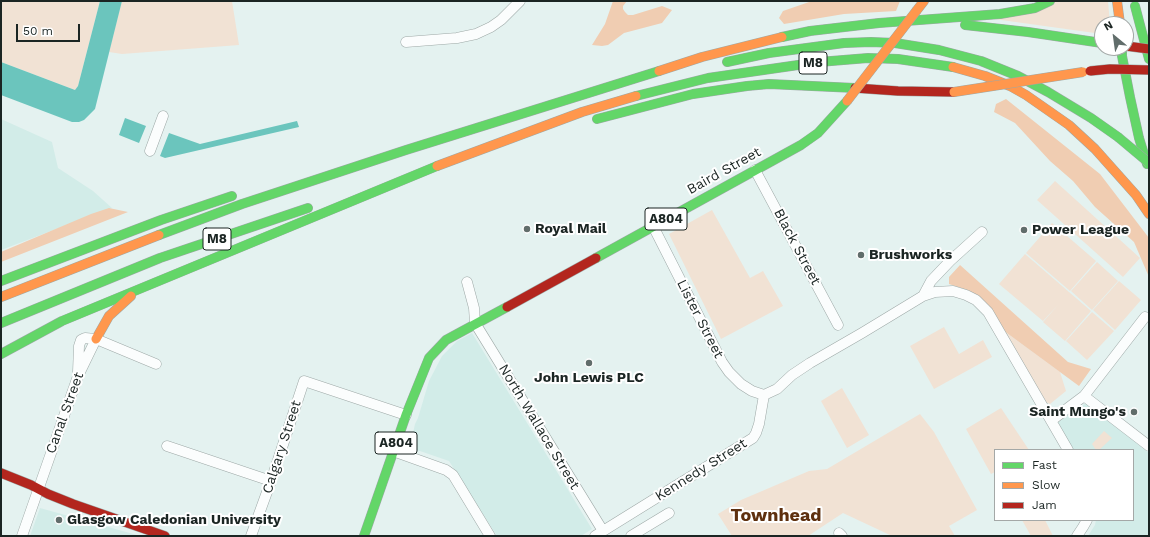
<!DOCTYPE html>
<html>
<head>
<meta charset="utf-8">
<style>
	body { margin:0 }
	#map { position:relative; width:1150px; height:537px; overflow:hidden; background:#e4f2f0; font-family:"Work Sans",sans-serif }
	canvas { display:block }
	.frame { position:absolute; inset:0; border:2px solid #1b2523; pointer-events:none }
	.legend { position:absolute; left:994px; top:449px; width:140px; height:72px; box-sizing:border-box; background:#fff; border:1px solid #a4a8a7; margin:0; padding:5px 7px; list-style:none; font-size:12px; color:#1b2523 }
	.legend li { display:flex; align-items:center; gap:8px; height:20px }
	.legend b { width:20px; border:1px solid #a4a8a7 }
	.north { position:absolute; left:1094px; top:16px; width:40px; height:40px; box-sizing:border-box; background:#fff; border:1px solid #a4a8a7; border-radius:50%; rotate:331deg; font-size:11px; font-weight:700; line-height:16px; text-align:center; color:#1b2523 }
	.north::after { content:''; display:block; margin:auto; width:14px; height:18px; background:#616d6b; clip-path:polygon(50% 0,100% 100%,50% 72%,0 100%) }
	.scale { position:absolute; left:16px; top:24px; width:64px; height:18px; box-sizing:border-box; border:2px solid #1b2523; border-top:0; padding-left:5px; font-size:12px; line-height:14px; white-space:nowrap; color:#1b2523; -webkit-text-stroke:3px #fff; paint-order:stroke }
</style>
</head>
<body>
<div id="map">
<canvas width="1150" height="537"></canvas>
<div class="frame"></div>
<ul class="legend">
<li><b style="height:5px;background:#63d668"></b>Fast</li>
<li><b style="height:5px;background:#ff974d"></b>Slow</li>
<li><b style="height:5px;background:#b3261e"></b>Jam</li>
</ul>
<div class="north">N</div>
<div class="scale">50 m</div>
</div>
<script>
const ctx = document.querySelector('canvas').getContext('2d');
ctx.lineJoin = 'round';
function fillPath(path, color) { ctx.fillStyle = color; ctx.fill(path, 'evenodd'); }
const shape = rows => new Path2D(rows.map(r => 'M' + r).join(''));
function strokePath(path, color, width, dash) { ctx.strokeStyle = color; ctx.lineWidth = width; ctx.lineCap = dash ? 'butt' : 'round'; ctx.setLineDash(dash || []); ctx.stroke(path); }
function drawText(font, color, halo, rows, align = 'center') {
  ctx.font = font + ' "Work Sans",sans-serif'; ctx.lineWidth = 4; ctx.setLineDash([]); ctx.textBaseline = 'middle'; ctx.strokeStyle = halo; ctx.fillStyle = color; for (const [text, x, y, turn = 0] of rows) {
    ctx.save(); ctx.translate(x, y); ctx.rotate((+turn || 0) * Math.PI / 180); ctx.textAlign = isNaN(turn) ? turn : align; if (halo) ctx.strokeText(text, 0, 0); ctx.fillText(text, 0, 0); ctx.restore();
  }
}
fillPath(shape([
	[1,119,52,142,58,168,93,191,112,208,1,250],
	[472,333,592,529,581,536,497,536,449,461,417,450,411,442,415,424,418,418,429,381,442,356,457,341],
	[1086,403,1149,453,1149,536,1088,536,1095,525,1096,520,1133,520,1133,450,1072,450,1057,423],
	[40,508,126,532,140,536,30,536]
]), '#d2ece8');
fillPath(shape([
	[1,1,100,1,78,86,75,90,1,62],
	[122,1,232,1,239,45,122,54,109,52],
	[1057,1,1108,1,1110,24,1102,24,1102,34,994,19],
	[1055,181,1140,258,1123,277,1037,200],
	[712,210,750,278,763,271,783,306,721,339,669,234],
	[1052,223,1096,261,1070,291,1026,253],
	[1025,254,1091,311,1065,341,1043,322,1058,305,1043,321,999,284],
	[1097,262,1118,281,1092,310,1071,291],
	[1119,281,1141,300,1115,330,1093,310],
	[1092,312,1114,331,1087,360,1066,341],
	[944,327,959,354,983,340,992,357,934,389,910,346],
	[1000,328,1060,372,1066,391,1050,404,1040,400],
	[842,388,869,435,847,448,821,401],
	[1001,408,1029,450,995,450,995,472,991,474,966,429],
	[920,414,934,432,977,510,949,526,955,536,892,536,843,513,808,536,732,536,718,514,741,500,809,471,827,469],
	[1104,431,1112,438,1099,450,1096,450,1092,444],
	[1022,520,1045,520,1053,536,1031,536]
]), '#f1e2d4');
fillPath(shape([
	[613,1,627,1,623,6,623,9,625,12,628,15,633,15,662,6,672,10,662,23,624,33,608,45,602,46,592,45,605,24],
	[812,1,900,1,896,11,844,14,784,24,779,18,783,11],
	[1006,99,1100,174,1149,238,1149,277,1134,242,1095,207,1073,181,1050,161,1015,123,994,112,996,104],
	[109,208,128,212,1,262,1,252,91,214],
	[960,265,1068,362,1091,369,1079,386,1000,328,986,304,970,291,949,284,949,277]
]), '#f0cdb2');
fillPath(shape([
	[100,1,122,1,95,109,84,120,79,122,72,122,1,95,1,62,75,90,78,86],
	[125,118,146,126,139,143,119,135],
	[297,121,299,127,165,158,160,156,169,133,200,144]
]), '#6bc5bd');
const street = shape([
	[406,42,457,38,476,34,491,27,501,20,520,1],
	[150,151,163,116],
	[755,170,838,325],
	[653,226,722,362,729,372,741,384,752,391,764,395],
	[467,282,474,308,475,323,603,531],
	[923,296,931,281,950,261,982,232],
	[78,372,79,346,81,340,85,338,96,339,156,364],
	[1084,396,1149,446],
	[1052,420,1084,396,1145,317],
	[167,446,271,481],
	[393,451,446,470,453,475,490,536],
	[839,533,842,536],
	[22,536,78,376,96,339],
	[251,536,271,481,304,381,406,415],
	[595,536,732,451,753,438,756,433,759,424,764,395,777,389,792,375,810,363,862,333,923,296,935,292,953,291,966,295,976,300,988,312,1068,450],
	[631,536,669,513],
	[1077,536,1083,527,1087,520]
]);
const fast = shape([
	[1135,6,1149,59],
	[965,25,1028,32,1102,43],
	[782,37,810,31,879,23,1000,14,1035,8,1050,1],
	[1122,48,1122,56,1130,97,1139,138,1147,164],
	[727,62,769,53,844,43,871,42,895,43,939,50,981,61,1018,76,1048,92,1091,118,1118,137],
	[636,96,708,78,819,62,868,58,898,59,953,67],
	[597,119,693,94,747,86,769,84,855,88],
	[159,235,242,204,406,150,659,71],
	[596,258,801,145,818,133,847,101],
	[1,281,161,220,232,196],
	[1,323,160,258,308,208],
	[1,354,62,321,437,166],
	[364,536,406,415,429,358,446,340,507,307]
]);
const slow = shape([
	[1117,1,1120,24],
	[917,10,924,1],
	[953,67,985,76,1010,86,1026,95,1069,125,1095,149,1136,195,1149,214],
	[659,71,702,57,782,37],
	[437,166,582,112,636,96],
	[1,297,159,235],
	[96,339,109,316,131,296]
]);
const jam = shape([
	[855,88,898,91,954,92],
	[507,307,596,258],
	[1,473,31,485,48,494,73,504,165,536]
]);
strokePath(street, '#9da8a6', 11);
strokePath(fast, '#9da8a6', 10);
strokePath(slow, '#9da8a6', 10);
strokePath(jam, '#9da8a6', 10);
strokePath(street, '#fbfdfd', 10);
strokePath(fast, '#63d668', 9);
strokePath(slow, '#ff974d', 9);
strokePath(jam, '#b3261e', 9);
const fastBridge = shape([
	[1118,137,1149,163]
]);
const slowBridge = shape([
	[954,92,1083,72],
	[847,101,917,10]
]);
const jamBridge = shape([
	[1126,46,1149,49],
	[1090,71,1110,69,1149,70]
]);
strokePath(fastBridge, '#9da8a6', 10, []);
strokePath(slowBridge, '#9da8a6', 10, []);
strokePath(jamBridge, '#9da8a6', 10, []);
strokePath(fastBridge, '#63d668', 9);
strokePath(slowBridge, '#ff974d', 9);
strokePath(jamBridge, '#b3261e', 9);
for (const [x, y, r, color] of [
	[527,229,4,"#616d6b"],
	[1024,230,4,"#616d6b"],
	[861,255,4,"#616d6b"],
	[589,363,4,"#616d6b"],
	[1134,412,4,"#616d6b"],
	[59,520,4,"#616d6b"]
]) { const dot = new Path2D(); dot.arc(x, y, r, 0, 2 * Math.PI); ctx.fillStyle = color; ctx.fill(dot); strokePath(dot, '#fff', 1.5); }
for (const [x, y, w] of [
	[813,63,28],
	[666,219,42],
	[217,239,28],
	[396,443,42]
]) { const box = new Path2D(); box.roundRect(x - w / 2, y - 11, w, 22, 3); ctx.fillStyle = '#fff'; ctx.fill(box); strokePath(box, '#1b2523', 1); }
drawText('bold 13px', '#1b2523', null, [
	["M8",813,63],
	["A804",666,219],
	["M8",217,239],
	["A804",396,443]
]);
drawText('14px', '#1b2523', '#fff', [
	["Baird Street",724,171,-29],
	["Black Street",797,247,62],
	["Lister Street",700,319,63],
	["Canal Street",65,413,-70],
	["North Wallace Street",539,427,59],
	["Calgary Street",282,447,-72],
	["Kennedy Street",701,470,-32]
]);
drawText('bold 14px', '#1b2523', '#fff', [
	["Royal Mail",535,229],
	["Power League",1032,230],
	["Brushworks",869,255],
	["John Lewis PLC",589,378,"center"],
	["Saint Mungo's",1126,412,"right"],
	["Glasgow Caledonian University",67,520]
], 'left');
drawText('bold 18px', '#5e300f', '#fff', [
	["Townhead",776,516]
]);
</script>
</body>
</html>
